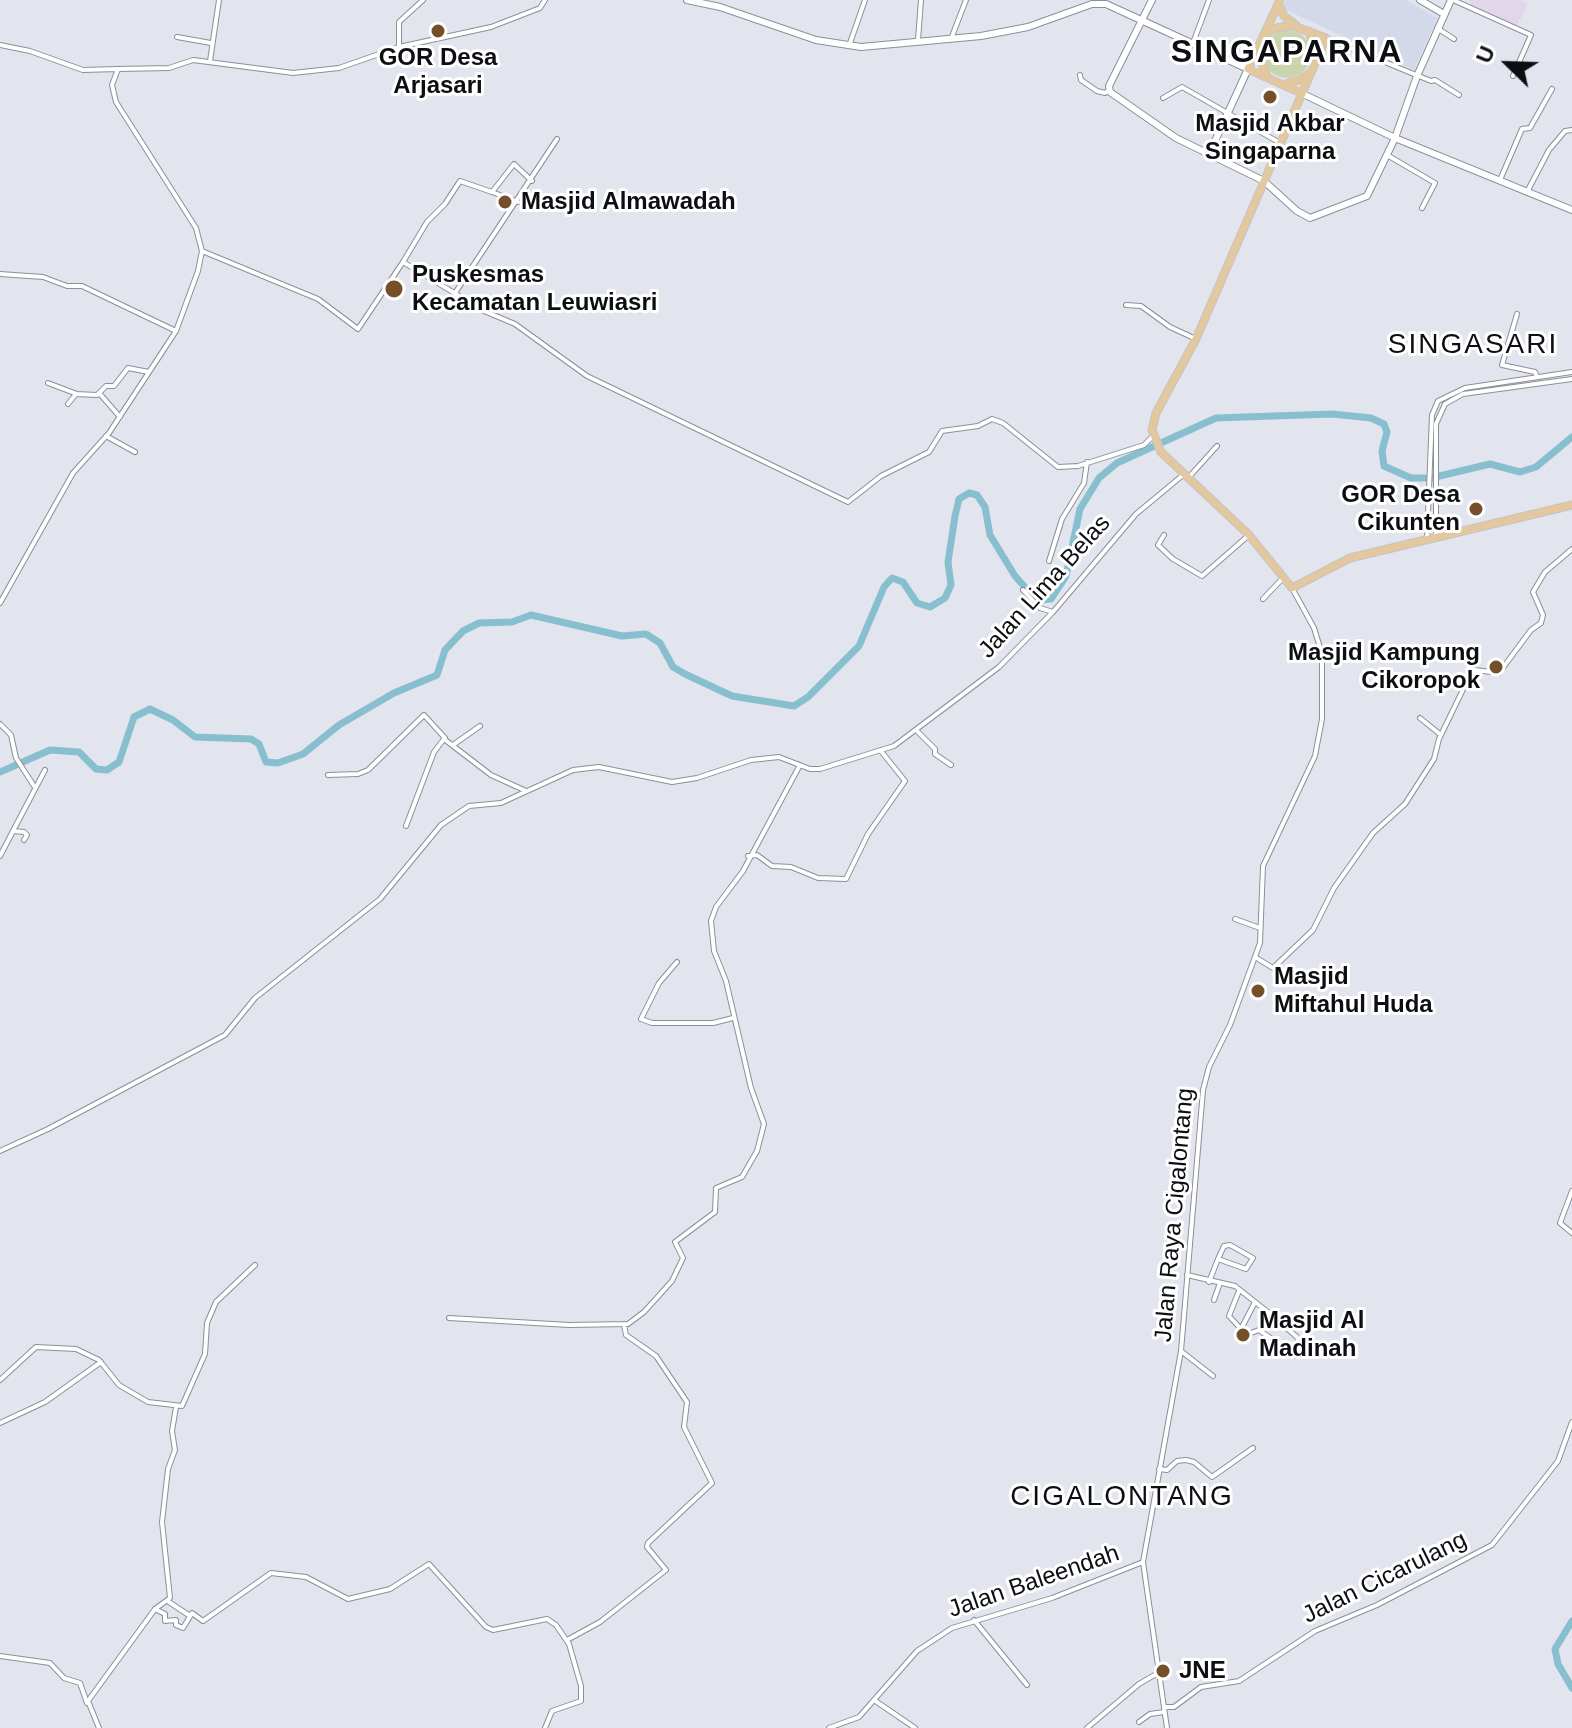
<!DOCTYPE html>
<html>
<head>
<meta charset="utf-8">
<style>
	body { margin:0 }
	#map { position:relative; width:1572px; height:1728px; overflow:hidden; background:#e2e5ee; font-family:Arial,sans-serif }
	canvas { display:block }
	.north { position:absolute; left:1468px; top:24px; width:80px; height:80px; -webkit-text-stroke:6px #fff; paint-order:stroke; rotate:293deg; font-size:22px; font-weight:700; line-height:32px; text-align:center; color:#0d0e11 }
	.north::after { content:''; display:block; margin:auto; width:28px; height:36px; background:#0d0e11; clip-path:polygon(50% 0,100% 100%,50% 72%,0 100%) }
</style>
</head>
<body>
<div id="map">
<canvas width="1572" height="1728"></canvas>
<div class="north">U</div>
</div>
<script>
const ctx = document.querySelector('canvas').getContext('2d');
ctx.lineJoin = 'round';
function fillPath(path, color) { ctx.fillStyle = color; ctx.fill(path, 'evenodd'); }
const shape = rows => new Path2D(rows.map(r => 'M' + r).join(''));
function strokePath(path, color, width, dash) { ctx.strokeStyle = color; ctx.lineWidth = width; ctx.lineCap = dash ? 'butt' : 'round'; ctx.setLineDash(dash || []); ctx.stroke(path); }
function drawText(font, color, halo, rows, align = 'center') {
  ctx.font = font + ' Arial,sans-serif'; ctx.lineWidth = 6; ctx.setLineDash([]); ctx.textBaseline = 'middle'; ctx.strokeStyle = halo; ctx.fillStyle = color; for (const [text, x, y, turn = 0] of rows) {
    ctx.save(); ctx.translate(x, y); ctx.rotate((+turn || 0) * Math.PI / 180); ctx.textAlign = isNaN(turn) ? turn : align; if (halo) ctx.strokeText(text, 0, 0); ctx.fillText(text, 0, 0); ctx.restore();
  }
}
fillPath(shape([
	[1286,0,1406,0,1438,18,1414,70,1282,8]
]), '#d3d9e9');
fillPath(shape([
	[1469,0,1521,0,1528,4,1517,26,1472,7]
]), '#e2d6ea');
fillPath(shape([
	'1263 54a24 24 0 1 1 48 0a24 24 0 1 1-48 0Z'
]), '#cbd5ad');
strokePath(shape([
	[0,772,50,750,79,752,96,769,107,770,119,762,134,717,150,709,173,720,195,737,251,739,259,744,266,762,278,763,303,754,339,725,394,693,437,675,445,650,463,631,479,623,512,622,531,615,622,636,646,634,660,643,673,667,685,674,732,696,794,706,808,697,859,646,884,587,892,578,903,582,917,603,930,607,945,598,951,585,948,562,955,516,959,499,969,493,977,495,985,507,990,535,1015,576,1032,595,1042,600,1051,599,1066,576,1080,509,1099,478,1117,463,1216,418,1332,414,1371,418,1384,424,1387,432,1382,451,1384,466,1411,478,1431,478,1490,464,1520,472,1536,467,1572,437],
	[1572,1621,1555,1649,1558,1664,1572,1688]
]), '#88bfcf', 7);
const street = shape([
	[1453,0,1531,35,1513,76],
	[1437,28,1454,39],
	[177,37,211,43],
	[1326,38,1431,81,1435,80,1459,95],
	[951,39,966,0],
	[918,40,921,0],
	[1193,43,1209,0],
	[0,45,30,51,83,70,118,69],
	[399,46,399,22,423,0],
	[849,46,865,0],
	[210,61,219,0],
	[1080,75,1081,80,1097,91,1105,93,1109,90],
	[1163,98,1182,87,1280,143],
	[1387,155,1435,183,1422,208],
	[1500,180,1522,129,1530,128,1552,89],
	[532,181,514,164,492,192,460,181,445,204,427,222,403,262,484,311,515,324,587,376,848,502,881,476,929,452,942,431,978,426,992,419,1003,423,1058,467,1078,466,1144,445,1153,436],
	[492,192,518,202],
	[1527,192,1549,150,1565,131,1572,130],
	[202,251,318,299,358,329,403,262],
	[0,274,43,277,67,286,82,286,176,331],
	[455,293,557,139],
	[1126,305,1141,306,1170,327,1196,339],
	[1517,314,1502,365,1535,372,1537,377],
	[48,383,77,394],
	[100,394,120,417],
	[68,404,76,394,97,395,106,386,114,386,128,368,149,372],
	[106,436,135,452],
	[1189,477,1217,446],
	[1164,535,1158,545,1173,559,1202,576,1249,535],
	[1436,536,1436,424,1445,404,1463,394,1572,379],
	[1427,539,1432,415,1438,401,1465,388,1572,372],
	[1049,561,1062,519,1084,483,1087,462],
	[1023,590,1040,608,1053,612],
	[1263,599,1283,578],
	[0,603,73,473,109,433,176,331,198,271,202,251,196,228,116,102,112,85,118,69,169,68,193,60,293,73,339,68,399,47,491,27,540,8,545,0],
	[1420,718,1441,735],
	[0,724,11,735,16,758,34,786],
	[917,731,935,749,935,754,951,765],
	[453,745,480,726],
	[328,775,358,774,368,770,424,715,445,738],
	[406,826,434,752,444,739,491,775,526,791],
	[13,831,45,770],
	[0,856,13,831,24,832,27,835,24,840],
	[748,856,757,855,772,866,791,867,818,878,846,879,868,834,905,781,881,751],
	[1235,919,1260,928],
	[1255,957,1273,968,1313,930,1334,888,1373,833,1405,804,1434,759,1439,739,1471,673,1475,670,1499,673,1531,630,1541,623,1543,615,1533,592,1545,572,1572,549],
	[677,962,659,983,641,1019,652,1023,713,1023,733,1018],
	[0,1151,48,1129,225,1035,255,998,380,899,441,825,469,806,501,803,573,770,599,767,672,782,697,778,751,760,779,757,810,769,820,769,894,746,999,667,1053,612,1136,514,1183,475],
	[1572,1191,1560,1223,1572,1233],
	[1187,1275,1235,1286,1269,1313,1297,1337,1300,1347,1296,1356,1259,1330,1251,1333,1241,1329,1255,1302],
	[1209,1282,1218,1259,1224,1246,1230,1245,1253,1258,1246,1269,1218,1259],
	[1239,1291,1229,1316,1241,1329],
	[1214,1300,1220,1283],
	[449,1318,569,1325,628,1324,644,1312,672,1281,683,1258,675,1242,715,1212,716,1188,742,1177,757,1151,764,1124,751,1088,726,981,714,951,711,921,716,907,743,871,800,765],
	[1259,1330,1268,1312],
	[1181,1351,1213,1376],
	[0,1380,36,1347,76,1349,99,1360,119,1385,148,1402,182,1406,205,1354,207,1323,216,1302,255,1265],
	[0,1423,45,1402,101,1362],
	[1159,1469,1167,1470,1177,1461,1186,1460,1194,1462,1212,1477,1253,1448],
	[169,1602,190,1616],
	[155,1609,170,1598,162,1522,168,1469,175,1450,172,1431,176,1407],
	[974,1620,1027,1685],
	[567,1640,600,1622,666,1570,647,1547,648,1543,712,1483,684,1427,687,1402,656,1356,626,1335,624,1325],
	[0,1656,50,1663,64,1678,80,1683,87,1703],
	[874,1700,915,1728],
	[1164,1707,1174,1707,1201,1687,1239,1681,1315,1631,1377,1605,1492,1545,1558,1461,1572,1422],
	[1139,1722,1150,1714,1164,1712],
	[99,1728,88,1701,155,1609,165,1614,165,1621,176,1620,176,1625,183,1628,192,1613,203,1621,271,1573,306,1577,348,1599,390,1589,429,1564,486,1627,493,1630,547,1619,556,1625,569,1644,581,1686,581,1701,552,1711,545,1728],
	[829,1728,859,1717,917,1651,952,1628,1052,1598,1143,1562],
	[1087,1728,1139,1684,1158,1673],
	[1167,1728,1143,1562,1181,1351,1203,1090,1209,1067,1230,1025,1260,943,1263,866,1315,756,1322,719,1322,654,1314,628,1292,588]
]);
const secondary = shape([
	[687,0,720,7,816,40,861,47,981,36,1028,27,1092,4,1106,4,1248,69,1209,154],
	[1152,0,1109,86,1110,92,1176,138,1264,181,1297,211,1310,218,1367,196,1395,138,1417,76,1451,0],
	[1420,0,1444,14],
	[1301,93,1395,138,1572,210]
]);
const primary = shape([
	[1280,0,1248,69,1301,93],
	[1279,5,1284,16,1296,25],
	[1309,31,1316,55],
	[1263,37,1272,29,1291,25,1326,38,1196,339,1156,413,1152,430,1161,452,1249,535,1292,588,1350,558,1572,505],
	[1257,52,1267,76],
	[1285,84,1300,80,1310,73]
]);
strokePath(street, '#8c8f97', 6);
strokePath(secondary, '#8c8f97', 8);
strokePath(primary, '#c5c5c6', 9);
strokePath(street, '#fff', 4);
strokePath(secondary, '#fff', 6);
strokePath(primary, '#e3c79e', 7);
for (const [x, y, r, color] of [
	[438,31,8,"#744f2a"],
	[1270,97,8,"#744f2a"],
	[505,202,8,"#744f2a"],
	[394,289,10,"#744f2a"],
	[1476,509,8,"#744f2a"],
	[1496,667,8,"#744f2a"],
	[1258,991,8,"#744f2a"],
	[1243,1335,8,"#744f2a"],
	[1163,1671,8,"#744f2a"]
]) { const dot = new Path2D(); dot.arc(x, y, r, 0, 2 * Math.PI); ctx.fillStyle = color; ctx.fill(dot); strokePath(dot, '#fff', 3); }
drawText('bold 24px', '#0d0e11', '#fff', [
	["GOR Desa",438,58,"center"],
	["Arjasari",438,86,"center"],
	["Masjid Akbar",1270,124,"center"],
	["Singaparna",1270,152,"center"],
	["Masjid Almawadah",521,202],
	["Puskesmas",412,275],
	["Kecamatan Leuwiasri",412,303],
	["GOR Desa",1460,495,"right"],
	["Cikunten",1460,523,"right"],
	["Masjid Kampung",1480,653,"right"],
	["Cikoropok",1480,681,"right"],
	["Masjid",1274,977],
	["Miftahul Huda",1274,1005],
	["Masjid Al",1259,1321],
	["Madinah",1259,1349],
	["JNE",1179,1671]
], 'left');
drawText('24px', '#0d0e11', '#fff', [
	["Jalan Lima Belas",1045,587,-48],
	["Jalan Raya Cigalontang",1175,1215,-85],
	["Jalan Cicarulang",1385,1578,-26],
	["Jalan Baleendah",1034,1582,-19]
]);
ctx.letterSpacing = '2px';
drawText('28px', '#0d0e11', '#fff', [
	["SINGASARI",1473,345],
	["CIGALONTANG",1122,1497]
]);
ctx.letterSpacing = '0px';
ctx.letterSpacing = '2px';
drawText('bold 32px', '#0d0e11', '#fff', [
	["SINGAPARNA",1287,53]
]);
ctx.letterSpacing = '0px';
</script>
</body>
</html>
